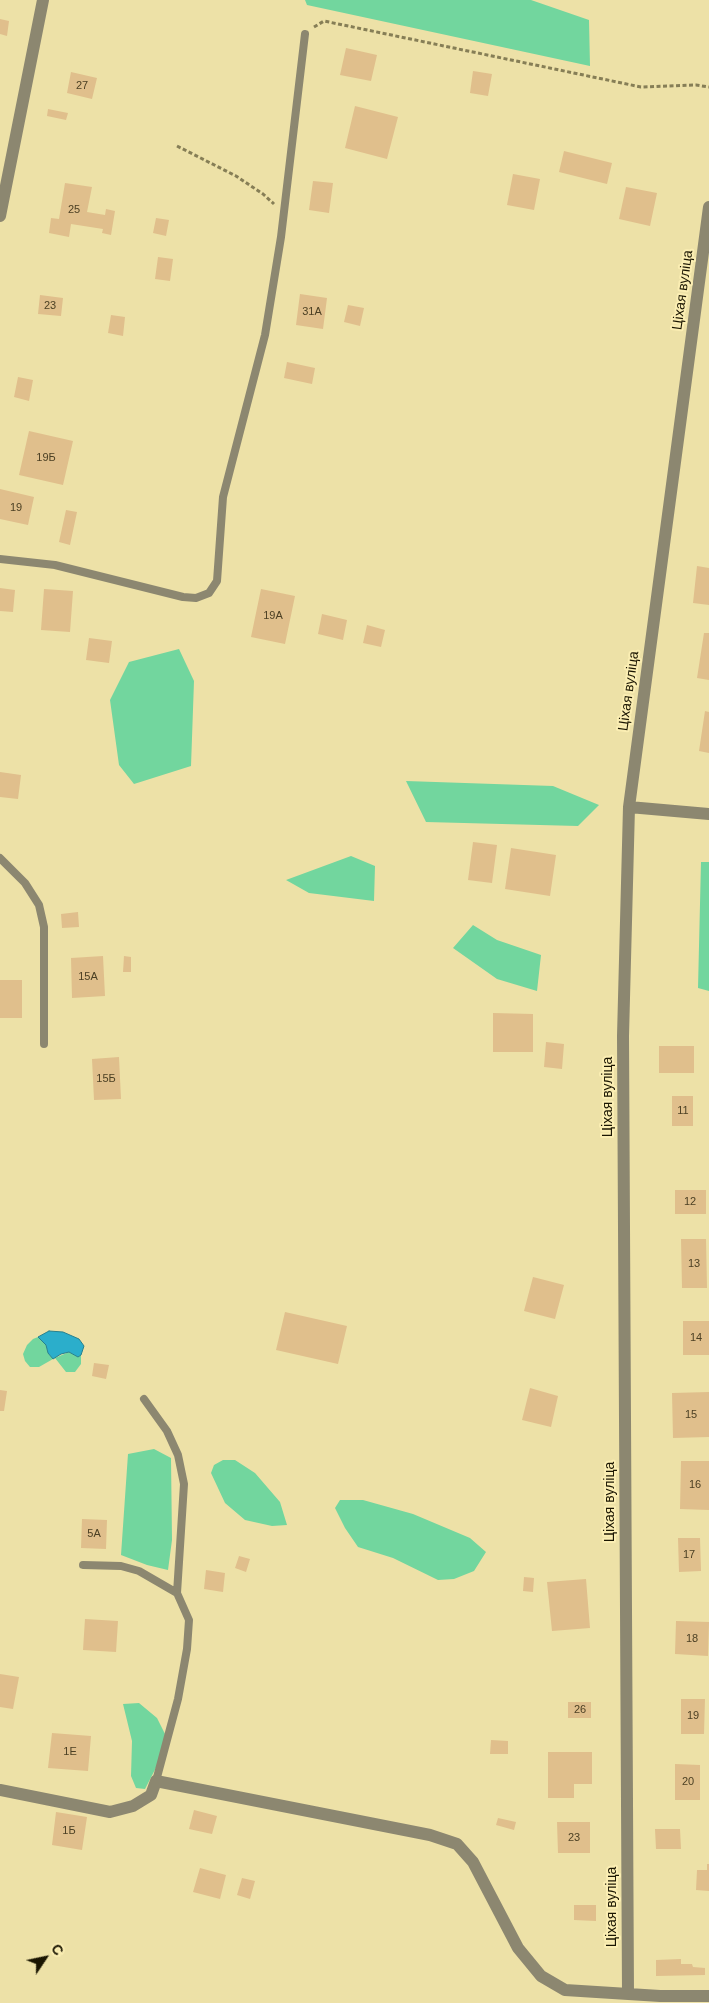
<!DOCTYPE html>
<html>
<head>
<meta charset="utf-8">
<style>
	body { margin:0 }
	#map { position:relative; width:709px; height:2003px; overflow:hidden; background:#ede1a7; font-family:Helvetica,sans-serif }
	canvas { display:block }
	.north { position:absolute; left:20px; top:1933px; width:50px; height:50px; -webkit-text-stroke:4px #fbeeb3; paint-order:stroke; rotate:56deg; font-size:14px; font-weight:700; line-height:20px; text-align:center; color:#1a1501 }
	.north::after { content:''; display:block; margin:auto; width:18px; height:22px; background:#1a1501; clip-path:polygon(50% 0,100% 100%,50% 72%,0 100%) }
</style>
</head>
<body>
<div id="map">
<canvas width="709" height="2003"></canvas>
<div class="north">С</div>
</div>
<script>
const ctx = document.querySelector('canvas').getContext('2d');
ctx.lineJoin = 'round';
function fillPath(path, color) { ctx.fillStyle = color; ctx.fill(path, 'evenodd'); }
const shape = rows => new Path2D(rows.map(r => 'M' + r).join(''));
function strokePath(path, color, width, dash) { ctx.strokeStyle = color; ctx.lineWidth = width; ctx.lineCap = dash ? 'butt' : 'round'; ctx.setLineDash(dash || []); ctx.stroke(path); }
function drawText(font, color, halo, rows, align = 'center') {
  ctx.font = font + ' Helvetica,sans-serif'; ctx.lineWidth = 4; ctx.setLineDash([]); ctx.textBaseline = 'middle'; ctx.strokeStyle = halo; ctx.fillStyle = color; for (const [text, x, y, turn = 0] of rows) {
    ctx.save(); ctx.translate(x, y); ctx.rotate((+turn || 0) * Math.PI / 180); ctx.textAlign = isNaN(turn) ? turn : align; if (halo) ctx.strokeText(text, 0, 0); ctx.fillText(text, 0, 0); ctx.restore();
  }
}
fillPath(shape([
	[305,0,531,0,589,20,590,66,307,5],
	[179,649,194,681,191,766,134,784,119,765,110,700,129,662],
	[406,781,553,786,599,805,578,826,426,822],
	[351,856,375,866,374,901,309,893,286,880],
	[701,862,709,862,709,991,698,988],
	[473,925,497,940,541,955,537,991,497,979,453,948],
	[38,1337,46,1345,48,1353,53,1359,39,1367,30,1367,25,1361,23,1354,27,1345,33,1339],
	[69,1352,78,1357,81,1355,81,1364,75,1372,66,1372,55,1358],
	[154,1449,171,1458,172,1540,168,1570,147,1565,121,1555,128,1454],
	[223,1460,235,1460,255,1473,280,1502,287,1525,272,1526,245,1520,225,1503,211,1473,214,1465],
	[340,1500,363,1500,413,1514,470,1538,486,1552,474,1571,454,1579,438,1580,393,1558,358,1547,345,1528,335,1508],
	[139,1703,157,1718,165,1734,162,1756,145,1789,136,1788,131,1776,132,1741,123,1704]
]), '#72d69e');
const water = shape([
	[49,1331,63,1332,79,1339,84,1346,81,1355,78,1357,69,1352,61,1354,53,1359,48,1353,46,1345,38,1337,49,1331]
]);
fillPath(water, '#2baecb');
strokePath(water, '#26808e', 1);
fillPath(shape([
	[0,19,9,21,7,36,0,34],
	[346,48,377,55,371,81,340,75],
	[473,71,492,74,488,96,470,93],
	[71,72,97,78,92,99,67,93],
	[355,106,398,117,387,159,345,148],
	[48,109,68,113,66,120,47,116],
	[564,151,612,163,607,184,559,172],
	[513,174,540,179,534,210,507,205],
	[313,181,333,183,329,213,309,210],
	[65,183,92,187,87,212,105,215,106,209,115,211,111,235,102,233,103,229,71,224,69,237,49,233,51,218,59,219],
	[626,187,657,193,650,226,619,219],
	[156,218,169,220,166,236,153,233],
	[158,257,173,259,170,281,155,279],
	[300,294,327,298,323,329,296,325],
	[40,295,63,298,61,316,38,314],
	[348,305,364,308,360,326,344,322],
	[111,315,125,317,123,336,108,333],
	[287,362,315,368,312,384,284,378],
	[18,377,33,380,29,401,14,397],
	[29,431,73,441,63,485,19,475],
	[0,489,34,497,28,525,0,519],
	[66,510,77,512,70,545,59,542],
	[697,566,709,568,709,605,693,603],
	[0,588,15,590,13,612,0,611],
	[44,589,73,591,70,632,41,630],
	[261,589,295,596,285,644,251,637],
	[322,614,347,620,343,640,318,634],
	[367,625,385,630,381,647,363,643],
	[704,633,709,633,709,680,697,678],
	[89,638,112,641,109,663,86,660],
	[705,711,709,712,709,753,699,751],
	[0,772,21,775,18,799,0,797],
	[473,842,497,845,492,883,468,880],
	[511,848,556,855,550,896,505,889],
	[78,912,79,927,62,928,61,914],
	[103,956,105,996,72,998,71,958],
	[124,956,131,957,131,972,123,972],
	[0,980,22,980,22,1018,0,1018],
	[493,1013,533,1014,533,1052,493,1052],
	[546,1042,564,1044,562,1069,544,1067],
	[659,1046,694,1046,694,1073,659,1073],
	[119,1057,121,1099,94,1100,92,1059],
	[672,1096,693,1096,693,1126,672,1126],
	[675,1190,706,1190,706,1214,675,1214],
	[681,1239,706,1239,707,1288,682,1288],
	[533,1277,564,1285,555,1319,524,1311],
	[285,1312,347,1326,338,1364,276,1350],
	[683,1321,709,1321,709,1355,683,1355],
	[94,1363,109,1365,106,1379,92,1376],
	[530,1388,558,1396,551,1427,522,1420],
	[0,1390,7,1391,4,1411,0,1411],
	[709,1392,709,1437,673,1438,672,1393],
	[681,1461,709,1461,709,1510,680,1509],
	[82,1519,107,1520,106,1549,81,1548],
	[678,1538,700,1538,701,1571,679,1572],
	[239,1556,250,1559,246,1572,235,1568],
	[206,1570,225,1573,223,1592,204,1589],
	[524,1577,534,1578,533,1592,523,1591],
	[586,1579,590,1628,552,1631,547,1582],
	[85,1619,118,1621,116,1652,83,1650],
	[676,1621,709,1622,708,1656,675,1654],
	[0,1674,19,1677,13,1709,0,1707],
	[681,1699,705,1699,704,1734,681,1734],
	[568,1702,591,1702,591,1718,568,1718],
	[52,1733,91,1736,88,1771,48,1768],
	[491,1740,508,1741,508,1754,490,1754],
	[548,1752,592,1752,592,1784,574,1784,574,1798,548,1798],
	[675,1764,700,1765,700,1800,675,1800],
	[194,1810,217,1816,212,1834,189,1829],
	[56,1812,87,1817,82,1850,52,1845],
	[498,1818,516,1822,514,1830,496,1825],
	[557,1822,590,1822,590,1853,558,1853],
	[655,1829,680,1829,681,1849,656,1849],
	[707,1864,709,1864,709,1891,696,1890,697,1870,707,1870],
	[200,1868,226,1875,220,1899,193,1892],
	[242,1878,255,1881,250,1899,237,1895],
	[574,1905,596,1905,596,1921,574,1920],
	[681,1959,681,1964,692,1964,693,1967,705,1968,705,1975,656,1976,656,1960]
]), '#e0bf8c');
strokePath(shape([
	[314,27,324,21,641,87,696,85,709,87],
	[177,146,236,176,263,194,274,204]
]), '#867e56', 3, [4, 2.5]);
strokePath(shape([
	[0,559,55,565,183,597,196,598,209,593,217,581,223,497,265,335,281,237,305,34],
	[0,858,25,883,39,905,44,927,44,1044],
	[144,1399,167,1431,178,1455,184,1484,177,1593],
	[83,1565,121,1566,139,1571,177,1593,189,1620,187,1649,178,1699,156,1781]
]), '#8c8770', 8);
strokePath(shape([
	[629,807,709,814],
	[0,1790,110,1812,133,1806,151,1795,156,1781,430,1835,457,1844,473,1862,518,1948,541,1976,565,1990,660,1996,709,1996],
	[628,1993,623,1036,629,807,709,207]
]), '#8c8770', 12);
strokePath(shape([
	[0,216,43,0]
]), '#8c8770', 12);
drawText('11px', '#4c4024', null, [
	["27",82,86],
	["25",74,210],
	["23",50,306],
	["31А",312,312],
	["19Б",46,458],
	["19",16,508],
	["19А",273,616],
	["15А",88,977],
	["15Б",106,1079],
	["11",683,1111],
	["12",690,1202],
	["13",694,1264],
	["14",696,1338],
	["15",691,1415],
	["16",695,1485],
	["5А",94,1534],
	["17",689,1555],
	["18",692,1639],
	["26",580,1710],
	["19",693,1716],
	["1Е",70,1752],
	["20",688,1782],
	["1Б",69,1831],
	["23",574,1838]
]);
drawText('14px', '#1a1501', '#fbeeb3', [
	["Ціхая вуліца",683,290,-82],
	["Ціхая вуліца",629,691,-82],
	["Ціхая вуліца",608,1097,-90],
	["Ціхая вуліца",610,1502,-90],
	["Ціхая вуліца",612,1907,-90]
]);
</script>
</body>
</html>
